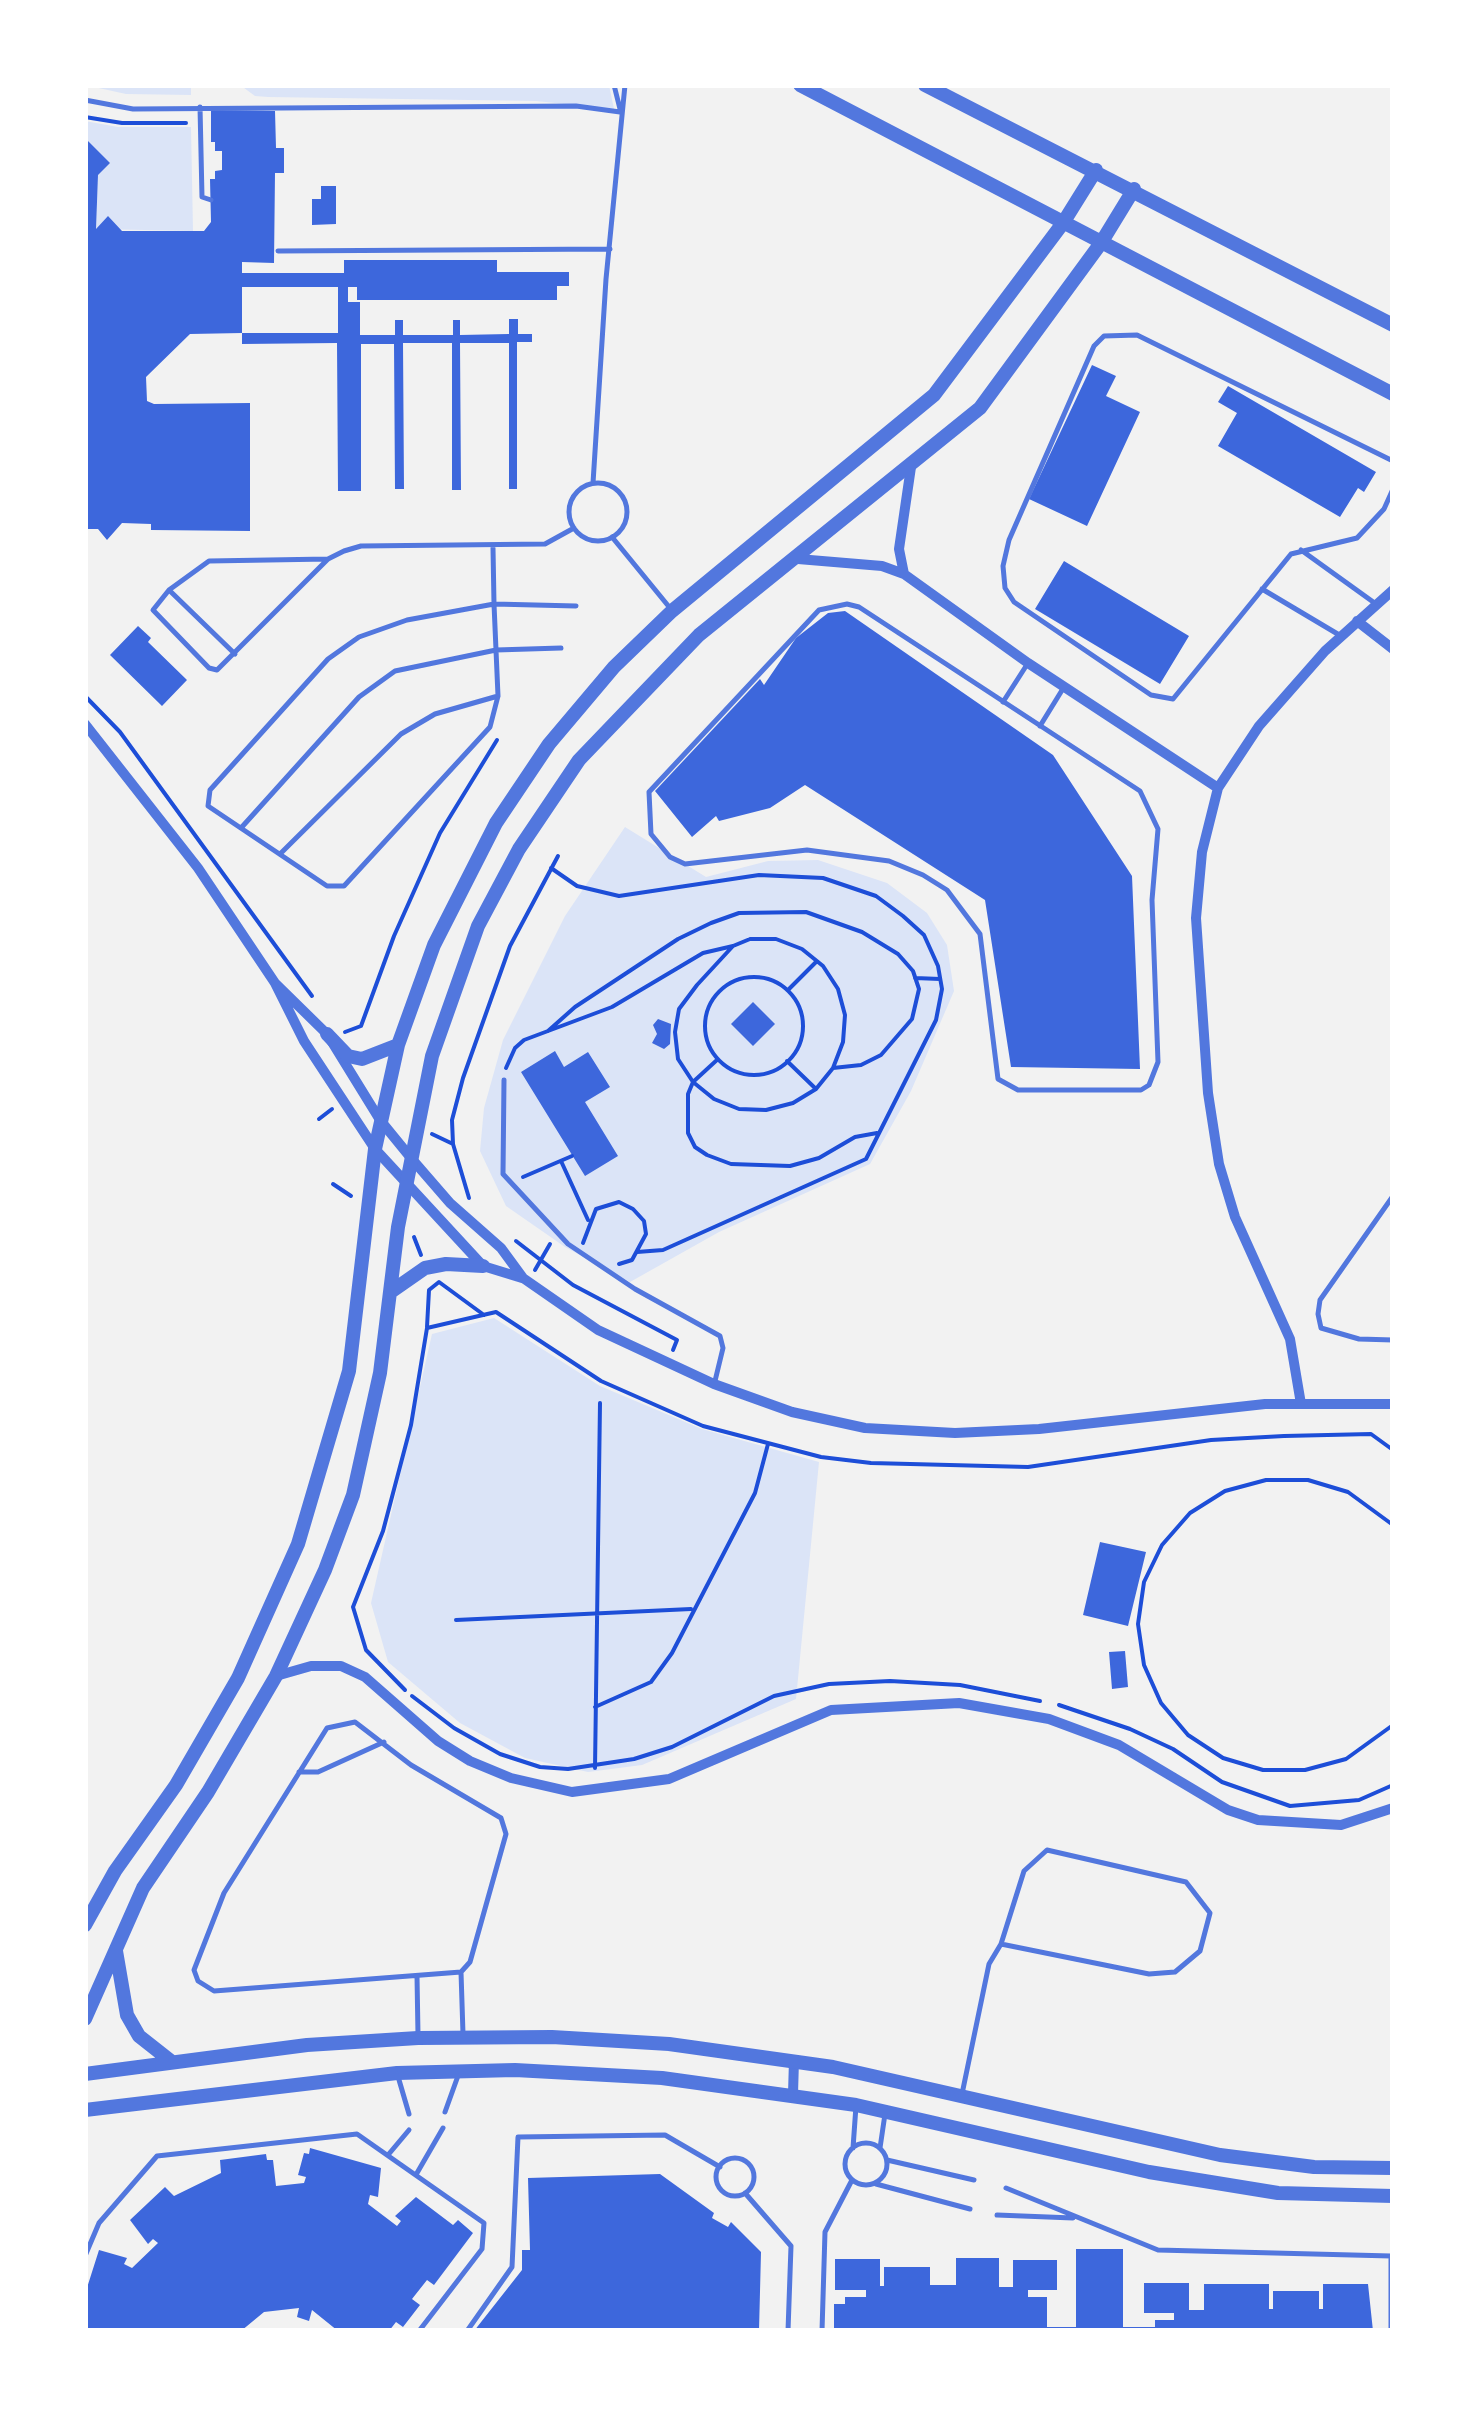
<!DOCTYPE html>
<html>
<head>
<meta charset="utf-8">
<style>
	body { margin:0 }
	#map { position:relative; width:1478px; height:2416px; overflow:hidden; background:#f2f2f2; font-family:"Nunito Sans",sans-serif }
	canvas { display:block }
	.frame { position:absolute; inset:0; border:88px solid #fff; pointer-events:none }
</style>
</head>
<body>
<div id="map">
<canvas width="1478" height="2416"></canvas>
<div class="frame"></div>
</div>
<script>
const ctx = document.querySelector('canvas').getContext('2d');
ctx.lineJoin = 'round';
function fillPath(path, color) { ctx.fillStyle = color; ctx.fill(path, 'evenodd'); }
const shape = rows => new Path2D(rows.map(r => 'M' + r).join(''));
function strokePath(path, color, width, dash) { ctx.strokeStyle = color; ctx.lineWidth = width; ctx.lineCap = dash ? 'butt' : 'round'; ctx.setLineDash(dash || []); ctx.stroke(path); }
fillPath(shape([
	[85,85,191,85,191,95,126,94],
	[240,85,609,85,614,109,536,101,268,97,255,96],
	[85,121,118,127,191,127,193,231,96,229,98,175,110,163,85,138],
	[625,827,706,877,768,861,818,860,887,883,927,913,947,945,954,991,911,1091,870,1164,719,1232,630,1282,565,1247,506,1206,480,1151,484,1108,503,1040,565,916],
	[494,1318,600,1386,702,1429,819,1462,796,1699,642,1765,588,1772,525,1758,460,1723,388,1662,371,1603,432,1334]
]), '#dbe4f7');
fillPath(shape([
	[211,110,275,111,276,148,284,148,284,173,275,173,274,263,242,262,242,273,344,273,344,260,497,260,497,272,569,272,569,286,557,286,557,300,357,300,357,287,348,287,348,302,360,302,360,335,395,335,395,320,403,320,403,335,453,335,453,320,460,320,460,335,509,334,509,319,518,319,518,334,532,334,532,342,517,342,517,489,509,489,509,343,460,343,461,490,452,490,452,343,403,343,404,489,395,489,394,344,361,344,361,491,338,491,337,343,242,344,242,333,338,333,338,287,242,287,242,333,190,334,146,377,147,401,154,404,250,403,250,531,151,530,151,524,122,523,107,540,98,529,85,529,85,138,110,163,98,175,96,229,108,216,122,231,204,231,211,222,210,179,215,179,215,171,222,170,222,151,215,151,215,142,211,142],
	[321,186,336,186,336,224,312,225,312,199,321,199],
	[1092,365,1116,376,1106,396,1140,412,1087,526,1029,499],
	[1228,386,1376,472,1364,492,1358,488,1340,517,1218,446,1237,413,1218,402],
	[1064,561,1189,636,1160,684,1035,609],
	[845,611,1053,755,1132,876,1140,1069,1011,1067,985,900,805,785,770,808,719,821,716,816,692,837,655,791,760,679,764,685,796,638,828,613],
	[138,626,151,638,148,642,187,680,162,706,110,655],
	[753,1002,775,1024,753,1046,731,1024],
	[658,1019,671,1024,670,1044,664,1049,652,1043,657,1034,653,1025],
	[555,1051,564,1067,588,1052,610,1087,585,1102,618,1156,585,1176,521,1072],
	[1100,1542,1146,1552,1128,1626,1083,1615],
	[1125,1651,1128,1687,1112,1689,1109,1652],
	[310,2148,381,2168,378,2197,370,2195,368,2204,397,2226,401,2221,395,2216,416,2197,453,2225,458,2220,473,2233,434,2285,427,2280,412,2299,420,2305,403,2327,396,2322,389,2331,338,2331,312,2310,309,2321,297,2317,299,2308,264,2312,241,2331,85,2329,85,2294,99,2250,127,2258,124,2264,132,2268,158,2243,153,2239,148,2244,130,2220,165,2187,174,2196,221,2173,220,2160,266,2154,267,2160,273,2160,276,2186,304,2183,306,2177,298,2175,304,2153,309,2154],
	[660,2174,714,2213,712,2218,728,2227,731,2222,761,2252,759,2331,474,2331,522,2270,522,2250,530,2250,528,2178],
	[1076,2249,1123,2249,1123,2327,1155,2327,1155,2320,1174,2320,1174,2313,1144,2313,1144,2283,1189,2283,1189,2310,1204,2310,1204,2284,1269,2284,1269,2309,1273,2309,1273,2291,1319,2291,1319,2309,1323,2309,1323,2284,1368,2284,1373,2331,834,2331,834,2304,845,2304,845,2297,866,2297,866,2290,835,2290,835,2259,880,2259,880,2286,884,2286,884,2267,930,2267,930,2285,956,2285,956,2258,999,2258,999,2287,1013,2287,1013,2260,1057,2260,1057,2290,1028,2290,1028,2297,1047,2297,1047,2327,1076,2327]
]), '#3d67dc');
strokePath(shape([
	[85,117,122,123,186,123],
	[85,696,120,732,312,996],
	[551,868,577,886,619,896,759,875,823,878,876,896,903,916,924,935,938,966,942,989,936,1020,866,1159,663,1250,637,1252],
	[750,939,776,939,802,949,823,966,838,989,845,1015,843,1042,833,1068,816,1089,793,1103,766,1110,739,1109,714,1099,693,1082,678,1059,675,1032,679,1009,697,985,733,946,750,939],
	'705 1026a49 49 0 1 1 98 0a49 49 0 1 1-98 0Z',
	[915,978,940,979],
	[788,990,816,962],
	[548,1031,575,1007,678,939,711,923,739,913,806,912,862,932,898,954,913,971,919,989,912,1019,881,1055,861,1065,833,1068],
	[345,1032,361,1026,394,936,440,833,497,740],
	[718,1059,693,1082,688,1094,688,1133,695,1147,707,1155,731,1164,790,1166,819,1158,855,1137,877,1133],
	[787,1061,816,1089],
	[506,1068,515,1048,524,1040,612,1007,703,953,733,946],
	[319,1119,332,1109],
	[432,1134,453,1144],
	[561,1161,588,1220],
	[523,1177,572,1156],
	[333,1184,351,1196],
	[469,1198,453,1144,452,1120,463,1078,510,946,558,856],
	[414,1237,421,1255],
	[516,1241,573,1285,677,1340,673,1350],
	[583,1243,596,1209,619,1202,633,1209,644,1221,646,1234,632,1260,619,1264],
	[535,1270,550,1244],
	[427,1327,429,1290,439,1282,484,1315],
	[1393,1525,1348,1492,1308,1480,1266,1480,1225,1491,1190,1513,1162,1545,1144,1582,1138,1624,1144,1665,1161,1703,1188,1735,1223,1758,1263,1770,1305,1770,1346,1759,1393,1725],
	[456,1620,691,1609],
	[405,1690,366,1650,353,1607,383,1531,411,1425,427,1328,496,1312,601,1381,703,1426,821,1457,871,1463,1028,1467,1211,1440,1284,1436,1371,1434,1393,1450],
	[412,1696,454,1728,500,1754,540,1767,568,1769,634,1759,672,1747,774,1696,829,1684,890,1681,960,1685,1040,1701],
	[1059,1705,1130,1729,1173,1749,1222,1782,1290,1806,1359,1800,1393,1785],
	[595,1707,651,1682,672,1653,755,1493,768,1444],
	[595,1768,600,1403]
]), '#1d4ed8', 4);
strokePath(shape([
	[614,85,620,109],
	[85,100,133,109,576,106,620,112],
	[200,107,202,197,211,200],
	[278,251,610,249],
	[1393,461,1137,335,1104,336,1094,346,1009,540,1003,566,1005,588,1014,602,1151,695,1173,699,1291,554,1357,538,1384,509,1393,489],
	[593,483,606,279,625,85],
	'569 512a29 29 0 1 1 58 0a29 29 0 1 1-58 0Z',
	[612,537,670,608],
	[493,548,494,604,576,606],
	[1301,550,1376,604],
	[328,559,209,561,169,590,153,610,209,668,217,670,328,559,344,551,361,546,545,544,574,528],
	[1262,589,1341,636],
	[169,590,235,654],
	[494,604,498,696,490,727,344,886,327,886,208,806,210,790,328,659,359,637,407,620,494,604],
	[847,604,859,607,1140,791,1158,829,1152,900,1158,1062,1149,1085,1141,1090,1018,1090,998,1079,980,934,947,890,923,875,889,861,807,850,685,864,670,857,651,834,649,792,819,610,847,604],
	[1003,702,1028,663],
	[1040,726,1064,687],
	[241,828,359,697,395,671,496,650,561,648],
	[280,854,401,734,435,714,498,696],
	[504,1080,503,1174,568,1244,635,1289,720,1336,723,1348,715,1381],
	[1393,1196,1320,1300,1318,1314,1321,1328,1359,1339,1393,1340],
	[299,1772,318,1772,384,1742],
	[461,1972,214,1991,198,1981,194,1970,224,1893,327,1728,355,1722,411,1765,501,1818,506,1834,470,1962,461,1972,463,2034],
	[417,1976,418,2035],
	[397,2073,409,2114],
	[962,2094,989,1964,1001,1944,1149,1974,1175,1972,1200,1951,1210,1913,1186,1882,1047,1850,1024,1871,1001,1944],
	[445,2112,459,2073],
	'845 2164a21 21 0 1 1 42 0a21 21 0 1 1-42 0Z',
	[853,2148,856,2106],
	[880,2148,885,2114],
	[388,2155,409,2130],
	'716 2177a19 19 0 1 1 38 0a19 19 0 1 1-38 0Z',
	[887,2160,974,2180],
	[417,2173,443,2128],
	[876,2184,970,2209],
	[1006,2188,1158,2250,1391,2256,1391,2331],
	[745,2193,791,2246,788,2331],
	[997,2215,1073,2218],
	[85,2256,99,2223,157,2156,357,2134,484,2223,482,2249,419,2331],
	[467,2331,512,2267,518,2137,665,2135,720,2167],
	[822,2331,825,2232,852,2180]
]), '#5277de', 5);
strokePath(shape([
	[798,559,882,566,904,574,1028,663,1218,788],
	[904,574,899,549,911,467],
	[1357,621,1393,649],
	[85,724,198,868,275,983,304,1041,375,1149,483,1266,522,1278],
	[275,983,327,1034,380,1120,411,1158,450,1203,501,1248,523,1278,598,1330,714,1384,792,1412,865,1428,955,1433,1039,1429,1265,1404,1393,1404],
	[1301,1404,1290,1339,1235,1217,1219,1164,1208,1093,1196,918,1202,852,1218,788,1259,726,1325,651,1393,590],
	[276,1676,311,1666,341,1666,365,1677,438,1741,470,1761,511,1778,572,1792,669,1779,831,1710,959,1703,1049,1719,1119,1745,1228,1810,1258,1820,1341,1825,1393,1808],
	[793,2094,794,2060]
]), '#5277de', 10);
strokePath(shape([
	[800,85,1393,394],
	[925,85,1393,325],
	[327,1034,348,1056,362,1059,398,1045],
	[392,1291,425,1268,446,1264,483,1266],
	[85,1925,115,1871,176,1785,238,1678,298,1544,349,1371,375,1149,398,1045,434,945,496,823,549,744,614,667,672,611,934,395,1063,223,1096,170],
	[116,1951,127,2015,139,2036,172,2062],
	[85,2019,143,1888,208,1792,276,1676,325,1570,353,1495,380,1373,398,1227,432,1056,478,926,519,849,579,760,699,635,980,408,1101,243,1134,189],
	[85,2074,307,2045,418,2038,552,2037,669,2044,833,2067,1220,2155,1314,2167,1393,2168],
	[85,2110,397,2073,515,2070,662,2078,856,2105,1149,2172,1278,2193,1393,2196]
]), '#5277de', 14);
</script>
</body>
</html>
